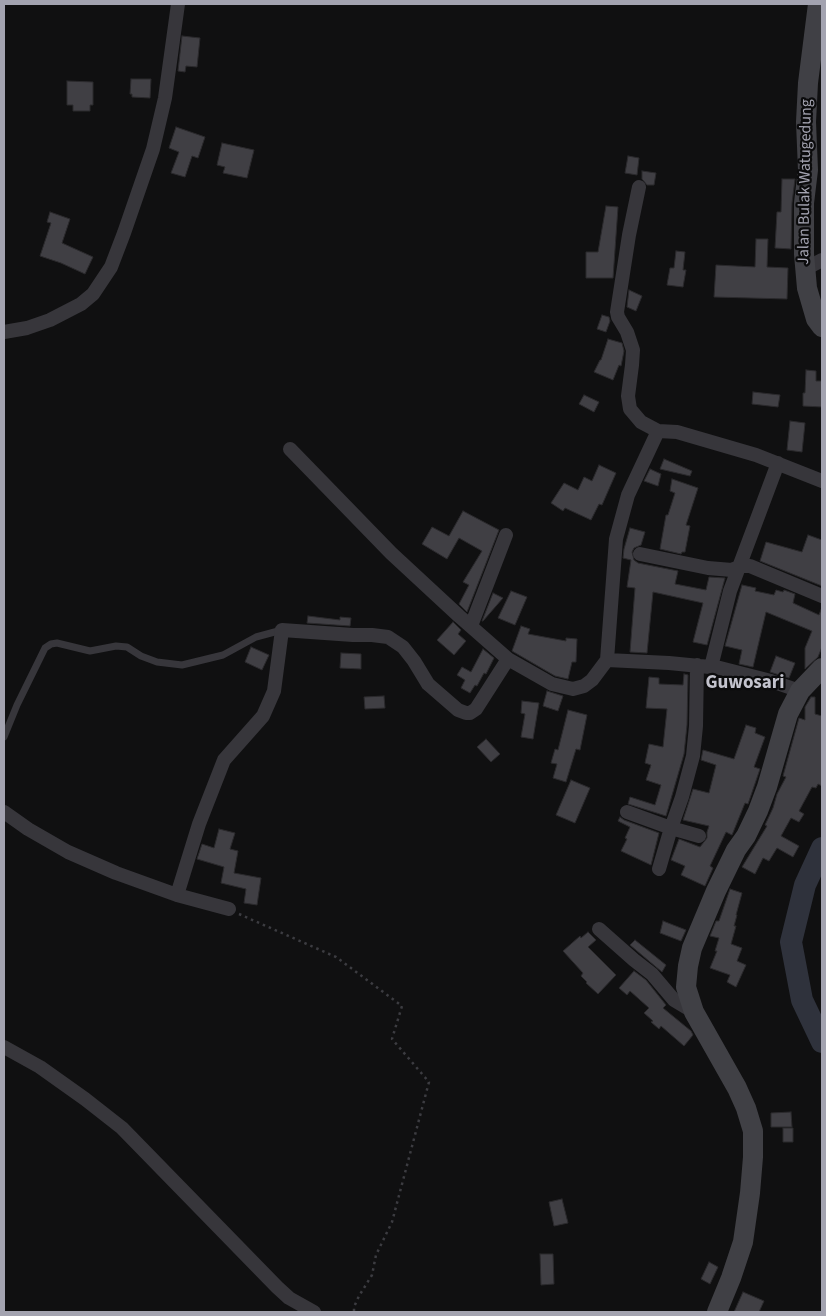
<!DOCTYPE html>
<html>
<head>
<meta charset="utf-8">
<style>
	body { margin:0 }
	#map { position:relative; width:826px; height:1316px; overflow:hidden; background:#101011; font-family:"Source Sans 3",sans-serif }
	canvas { display:block }
	.frame { position:absolute; inset:0; border:5px solid #a3a3b0; pointer-events:none }
</style>
</head>
<body>
<div id="map">
<canvas width="826" height="1316"></canvas>
<div class="frame"></div>
</div>
<script>
const ctx = document.querySelector('canvas').getContext('2d');
ctx.lineJoin = 'round';
const shape = rows => new Path2D(rows.map(r => 'M' + r).join(''));
function strokePath(path, color, width, dash) { ctx.strokeStyle = color; ctx.lineWidth = width; ctx.lineCap = dash ? 'butt' : 'round'; ctx.setLineDash(dash || []); ctx.stroke(path); }
function fillPath(path, color) { ctx.fillStyle = color; ctx.fill(path, 'evenodd'); }
function drawText(font, color, halo, rows, align = 'center') {
  ctx.font = font + ' "Source Sans 3",sans-serif'; ctx.lineWidth = 4.5; ctx.setLineDash([]); ctx.textBaseline = 'middle'; ctx.strokeStyle = halo; ctx.fillStyle = color; for (const [text, x, y, turn = 0] of rows) {
    ctx.save(); ctx.translate(x, y); ctx.rotate((+turn || 0) * Math.PI / 180); ctx.textAlign = isNaN(turn) ? turn : align; if (halo) ctx.strokeText(text, 0, 0); ctx.fillText(text, 0, 0); ctx.restore();
  }
}
strokePath(shape([
	[822,848,805,885,791,942,802,1000,822,1042]
]), '#2f323c', 22);
const building = shape([
	[182,36,200,38,197,67,186,66,185,72,178,71,182,36],
	[131,79,151,79,150,98,132,97,132,94,130,94,131,79],
	[67,81,93,82,93,105,90,105,90,111,73,111,73,105,67,105,67,81],
	[176,127,205,137,198,158,192,156,185,177,171,173,179,152,169,148,176,127],
	[222,143,254,150,247,178,223,173,225,167,217,165,222,143],
	[628,156,639,158,637,175,625,173,628,156],
	[642,171,656,173,654,185,647,185,642,179,642,171],
	[782,179,795,179,792,203,791,249,775,248,777,212,781,212,782,179],
	[606,206,618,207,613,278,586,278,586,252,598,252,606,206],
	[50,212,70,219,62,243,93,257,85,274,61,263,40,256,51,223,47,222,50,212],
	[756,239,768,239,767,267,788,268,787,299,714,297,716,265,755,267,756,239],
	[676,251,685,252,683,270,686,270,683,287,667,285,670,268,674,268,676,251],
	[629,290,642,296,636,311,627,307,629,290],
	[602,315,609,317,610,321,606,332,597,329,602,315],
	[608,339,622,343,624,351,621,366,619,365,613,380,594,372,600,360,601,360,608,339],
	[806,370,816,371,816,381,822,381,822,407,803,406,803,393,805,393,806,370],
	[753,392,780,395,778,407,752,404,753,392],
	[584,395,599,402,594,412,579,404,584,395],
	[790,421,805,423,802,452,787,450,790,421],
	[664,459,692,471,690,476,660,469,664,459],
	[599,465,616,473,602,505,599,504,591,520,565,508,563,511,551,503,564,483,578,490,584,477,592,481,599,465],
	[650,469,661,474,658,486,644,481,650,469],
	[672,479,698,488,686,525,690,526,685,552,682,552,681,554,660,549,666,515,668,515,675,493,670,491,672,479],
	[463,511,499,530,467,612,459,604,469,585,463,582,482,551,459,538,447,559,422,544,432,527,449,536,463,511],
	[630,528,645,532,641,545,634,548,632,552,634,560,638,563,678,571,675,584,706,590,709,577,725,578,707,645,693,642,703,603,653,592,647,653,630,652,635,588,627,587,631,560,623,558,624,549,630,528],
	[808,535,822,540,822,586,760,561,766,542,802,552,808,535],
	[742,585,756,588,755,591,774,595,776,590,783,592,784,590,795,594,793,603,819,615,822,607,822,647,818,657,805,669,805,648,812,631,766,612,753,667,739,664,742,650,725,646,742,585],
	[511,591,527,597,515,625,498,618,511,591],
	[493,593,503,598,483,621,482,621,493,593],
	[308,616,340,620,340,617,351,618,350,626,307,623,308,616],
	[453,622,461,630,458,634,466,641,454,655,437,640,453,622],
	[521,626,530,629,528,634,566,641,566,638,577,639,576,662,572,662,568,679,555,676,512,651,521,626],
	[251,647,269,655,262,670,245,662,251,647],
	[483,649,494,658,486,674,484,673,477,686,475,685,470,693,461,688,465,680,457,675,462,667,471,672,483,649],
	[341,653,361,654,361,669,340,668,341,653],
	[776,656,795,663,789,678,770,672,776,656],
	[684,674,688,675,687,725,684,754,666,816,628,804,630,797,655,805,661,785,646,780,651,765,645,763,649,744,663,747,667,709,646,708,649,677,659,678,659,684,683,685,684,674],
	[547,691,563,696,558,711,543,706,547,691],
	[384,696,385,708,365,709,364,697,384,696],
	[811,697,815,697,815,714,822,716,822,786,818,784,816,788,812,787,799,811,804,814,799,822,791,818,781,836,799,846,793,857,777,848,769,861,763,858,755,874,742,867,767,826,765,825,773,808,777,794,786,777,783,776,799,718,805,720,805,707,811,697],
	[522,701,539,703,533,739,521,737,525,714,521,713,522,701],
	[568,710,587,715,580,750,576,749,566,782,553,778,557,764,551,763,555,749,558,750,568,710],
	[746,725,756,728,755,733,765,737,754,767,760,769,748,804,745,803,732,835,726,832,710,866,713,868,705,886,681,875,685,866,671,860,679,839,700,847,707,838,707,832,709,826,683,820,693,789,709,793,716,765,701,760,703,750,734,759,746,725],
	[486,739,500,754,491,762,477,747,486,739],
	[571,780,590,788,575,823,556,815,571,780],
	[620,817,624,820,659,833,651,865,621,851,627,839,625,838,630,827,618,821,620,817],
	[219,829,235,833,230,849,238,851,234,873,261,878,257,905,244,903,246,889,221,883,224,867,197,859,202,844,214,848,219,829],
	[730,889,742,893,736,915,737,915,734,926,736,926,731,944,742,948,737,961,746,965,736,987,727,982,730,975,710,968,717,951,715,951,719,938,710,936,716,921,719,921,730,889],
	[663,921,686,930,681,941,660,933,663,921],
	[588,932,596,940,588,947,616,975,598,994,586,983,587,982,581,976,583,973,563,951,580,936,581,938,588,932],
	[635,940,666,965,662,972,630,945,635,940],
	[634,971,646,980,666,1005,663,1008,691,1031,693,1035,684,1046,661,1026,659,1029,651,1022,653,1021,644,1013,649,1008,630,991,627,995,619,988,634,971],
	[791,1112,792,1127,771,1127,771,1113,791,1112],
	[783,1128,793,1128,793,1142,783,1142,783,1128],
	[562,1199,568,1223,554,1226,549,1202,562,1199],
	[540,1254,553,1254,554,1284,541,1285,540,1254],
	[709,1262,718,1267,710,1284,701,1279,709,1262],
	[743,1292,764,1301,759,1312,734,1312,743,1292]
]);
fillPath(building, '#403f44');
strokePath(building, '#2b2a2d', 1);
strokePath(shape([
	[239,914,336,957,402,1006,392,1039,429,1082,392,1222,376,1255,372,1275,359,1296,354,1307,354,1312]
]), '#3c3c41', 2.5, [2.5, 4]);
strokePath(shape([
	[4,737,17,705,45,648,51,644,57,643,90,651,116,646,127,647,141,656,157,662,182,665,223,655,256,637,282,630]
]), '#37363b', 7);
strokePath(shape([
	[639,187,629,235,617,312,618,317,627,332,633,350,632,365,628,396,630,409,641,422,658,431,677,432,756,455,822,481],
	[805,269,822,260],
	[4,332,27,328,50,320,81,304,93,294,111,267,124,233,153,149,165,98,178,4],
	[640,554,708,568,732,570,741,566,750,566,822,596],
	[471,626,506,535],
	[508,659,552,684,573,689,584,686,592,680,607,660,669,663,720,668,771,681,800,691],
	[607,660,616,539,628,495,658,431],
	[711,667,730,591,778,463],
	[4,812,28,829,68,852,116,873,177,895,229,909],
	[627,812,671,828,682,797,693,756,696,726,697,665],
	[659,869,671,828,699,836],
	[177,895,199,824,224,760,263,716,274,691,282,630,353,635,372,635,388,637,403,647,414,661,428,684,458,710,466,713,470,713,476,709,508,659,459,616,391,553,290,449],
	[599,929,634,960,652,974,674,1000,694,1012],
	[4,1047,40,1067,85,1099,122,1128,277,1287,289,1298,314,1312]
]), '#37363b', 14);
strokePath(shape([
	[818,4,808,83,806,122,808,170,804,203,804,254,807,288,816,319,822,327],
	[717,1312,731,1278,743,1242,750,1193,753,1157,753,1131,746,1108,737,1088,694,1012,686,987,688,966,692,948,716,891,736,850,746,836,758,811,767,787,788,714,800,691,822,668]
]), '#404045', 20);
drawText('16px', '#a3a3b0', '#0b0b0c', [
	["Jalan Bulak Watugedung",806,182,-89]
]);
drawText('bold 19px', '#c3c3cd', '#0b0b0c', [
	["Guwosari",745,684]
]);
</script>
</body>
</html>
